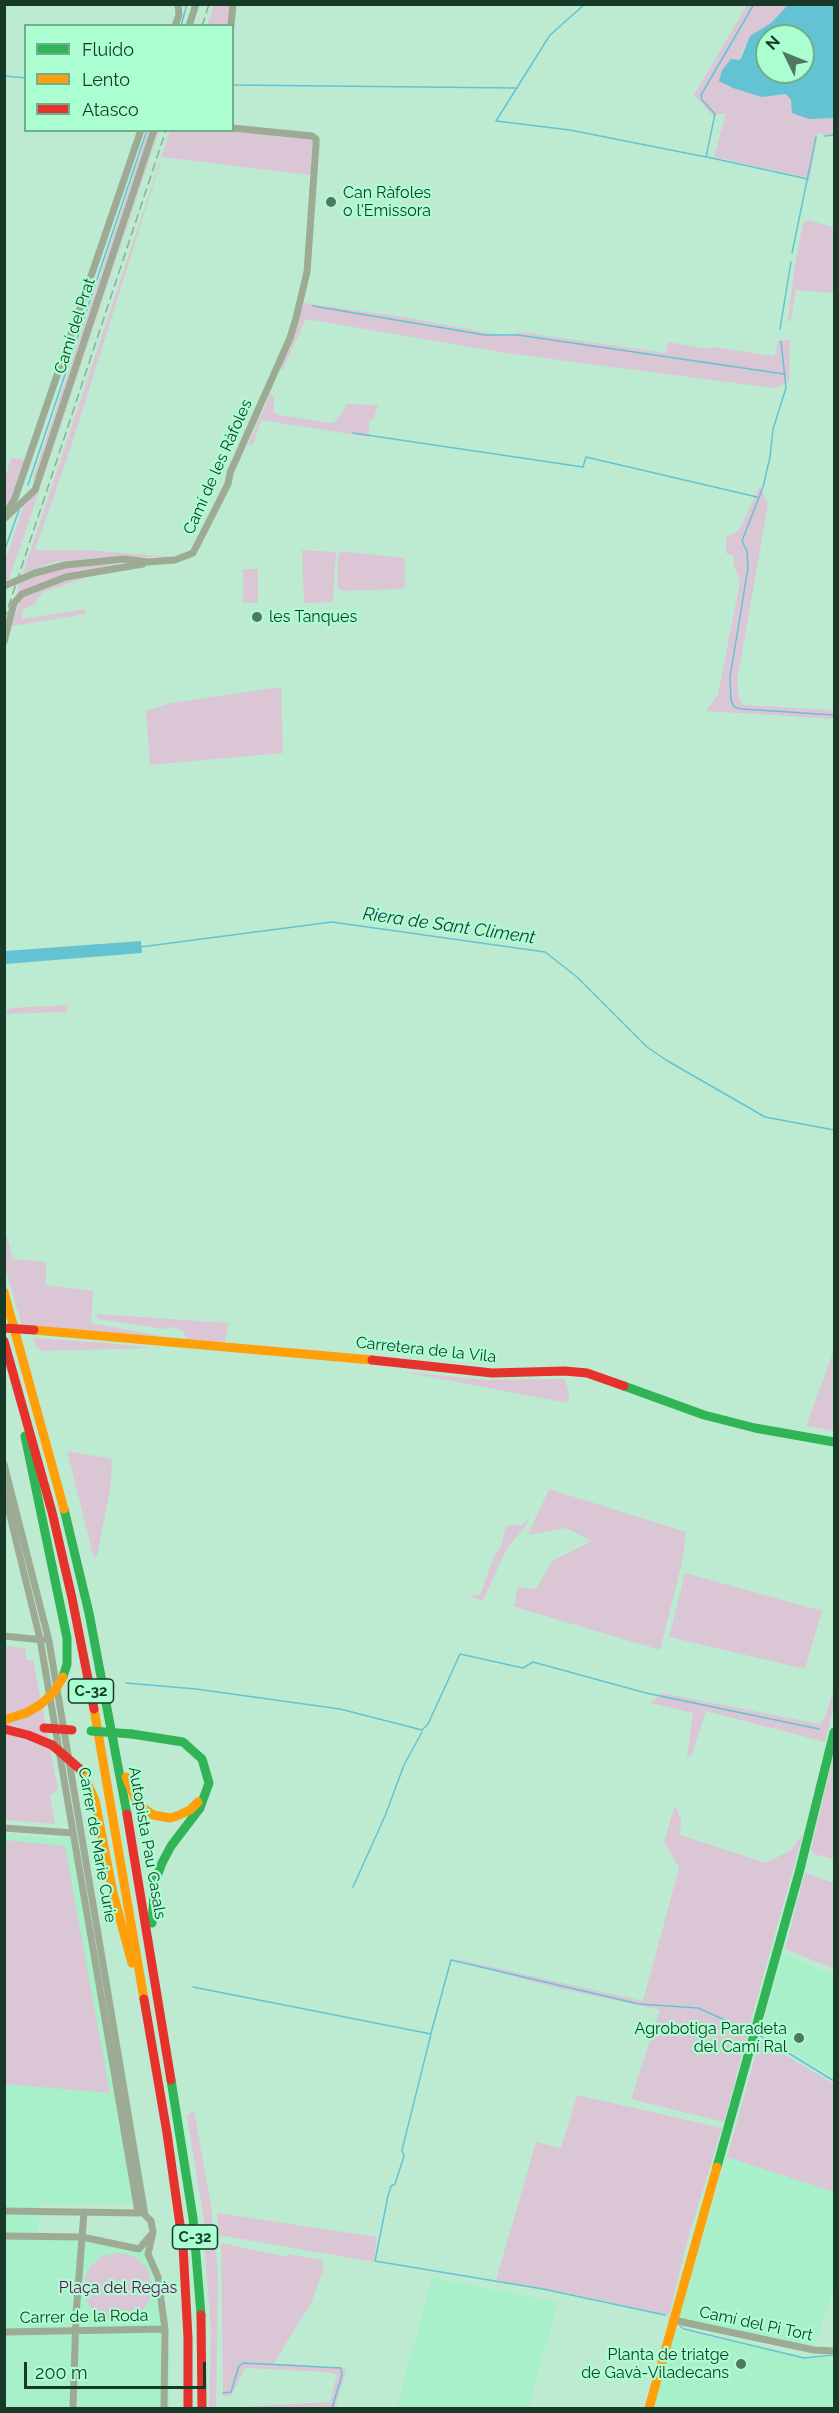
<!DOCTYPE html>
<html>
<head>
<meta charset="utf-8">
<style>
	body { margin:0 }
	#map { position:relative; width:839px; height:2413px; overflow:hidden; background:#bdebd2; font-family:Raleway,sans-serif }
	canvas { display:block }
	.frame { position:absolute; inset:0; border:6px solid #163928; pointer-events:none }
	.legend { position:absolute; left:24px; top:24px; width:210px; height:108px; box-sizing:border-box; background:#aafed0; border:2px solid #6faf8d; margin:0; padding:8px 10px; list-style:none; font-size:18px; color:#163928 }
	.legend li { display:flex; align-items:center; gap:12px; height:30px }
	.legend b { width:30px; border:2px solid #6faf8d }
	.north { position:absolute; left:755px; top:24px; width:60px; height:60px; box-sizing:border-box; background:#aafed0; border:2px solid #6faf8d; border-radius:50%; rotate:313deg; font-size:16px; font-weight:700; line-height:24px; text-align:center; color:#163928 }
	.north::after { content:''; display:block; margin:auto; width:21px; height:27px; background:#507764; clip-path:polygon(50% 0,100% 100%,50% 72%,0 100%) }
	.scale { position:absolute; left:24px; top:2362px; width:182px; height:27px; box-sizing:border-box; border:3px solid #163928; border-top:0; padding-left:8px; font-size:18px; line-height:21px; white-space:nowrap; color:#163928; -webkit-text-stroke:4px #aafed0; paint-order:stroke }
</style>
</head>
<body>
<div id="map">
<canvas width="839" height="2413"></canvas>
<div class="frame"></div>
<ul class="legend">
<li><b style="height:8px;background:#30b455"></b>Fluido</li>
<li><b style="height:8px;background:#ff9f0a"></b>Lento</li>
<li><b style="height:8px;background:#e5322d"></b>Atasco</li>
</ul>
<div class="north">N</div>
<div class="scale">200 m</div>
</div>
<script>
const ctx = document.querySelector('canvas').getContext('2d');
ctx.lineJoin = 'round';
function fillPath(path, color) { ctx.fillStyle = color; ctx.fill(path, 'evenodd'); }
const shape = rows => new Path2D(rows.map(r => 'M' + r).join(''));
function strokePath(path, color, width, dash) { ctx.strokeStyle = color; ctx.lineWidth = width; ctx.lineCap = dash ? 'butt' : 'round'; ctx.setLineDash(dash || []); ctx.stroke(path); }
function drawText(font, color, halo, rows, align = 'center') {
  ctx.font = font + ' Raleway,sans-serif'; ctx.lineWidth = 4.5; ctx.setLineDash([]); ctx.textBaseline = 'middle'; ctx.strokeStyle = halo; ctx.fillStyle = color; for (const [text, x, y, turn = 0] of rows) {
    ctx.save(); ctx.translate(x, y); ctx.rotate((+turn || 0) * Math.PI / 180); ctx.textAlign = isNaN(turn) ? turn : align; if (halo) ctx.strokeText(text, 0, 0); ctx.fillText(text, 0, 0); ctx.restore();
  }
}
fillPath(shape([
	[4,1834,71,1839,133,2203,41,2204,37,2236,82,2237,133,2249,147,2241,148,2254,159,2269,170,2358,170,2408,5,2408],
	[783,1953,834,1976,834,2078,761,2032],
	[727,2157,834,2192,834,2290,814,2346,810,2347,678,2318],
	[432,2278,558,2302,528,2408,397,2408],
	[676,2330,812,2358,834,2357,834,2408,653,2408]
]), '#a8f0c9');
fillPath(shape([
	[214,5,231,5,229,25,207,26],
	[747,5,788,5,771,23,750,36,739,60,731,59,722,70,724,84,761,97,786,94,809,119,834,118,834,137,818,133,810,178,714,157,726,113,713,116,694,95],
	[148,131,152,131,39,470,32,481],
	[157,131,159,131,21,545,9,579,5,581,5,557,8,553,24,503,36,492],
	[170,131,227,131,309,138,315,146,310,175,162,157,71,447,35,550,87,550,173,557,101,558,54,562,23,573],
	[807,220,834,227,834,293,796,290,790,324,788,319,794,271,803,223],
	[304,303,403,317,506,336,520,332,666,353,668,342,707,349,713,347,773,356,776,353,777,341,790,340,789,382,773,388,506,353,306,319,283,369,280,369],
	[270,394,274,396,274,412,279,415,331,423,336,421,347,404,378,405,374,418,369,421,369,437,261,420,253,445,248,445],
	[11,458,26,460,13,498,4,513,4,481],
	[760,486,768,504,737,681,739,699,743,705,834,710,834,719,706,711,718,695,740,581,733,564,735,557,726,553,726,537,739,530],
	[302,550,336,552,333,602,304,603],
	[341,551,405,558,405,586,402,589,342,591,337,587,338,556],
	[122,564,123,565,87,570,17,594,19,584,47,572,68,566],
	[243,569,258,569,258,603,243,603],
	[87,575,82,579,43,592,36,600,36,604,23,609,22,619,85,609,86,614,12,626,20,600,24,596,54,583],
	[281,687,283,753,150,765,146,711,171,703],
	[68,1005,67,1012,5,1014,10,1008],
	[4,1225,13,1259,46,1262,46,1285,93,1291,91,1323,166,1337,22,1325,5,1268],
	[97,1314,229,1323,225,1342,187,1340,183,1331,173,1327,163,1329,98,1319],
	[33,1338,106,1343,155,1348,42,1351,36,1346],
	[833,1353,834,1353,834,1431,806,1426],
	[404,1372,488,1380,565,1379,569,1393,568,1403],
	[67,1451,112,1459,111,1484,97,1556,94,1559],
	[549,1489,686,1532,682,1563,660,1650,512,1606,515,1603,517,1587,536,1589,552,1561,592,1541,566,1528,528,1535],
	[530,1515,525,1527,506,1550,483,1601,468,1596,480,1595,496,1552,501,1548,506,1526,523,1525],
	[685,1573,822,1611,805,1669,669,1637],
	[4,1646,25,1648,27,1660,33,1660,58,1789,50,1795,55,1824,5,1820],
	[834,1686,834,1706,825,1742,706,1711,691,1757,687,1756,693,1713,650,1703,662,1693,820,1724,826,1716],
	[834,1754,834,1859,813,1854,811,1850],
	[675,1805,681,1819,680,1835,766,1863,791,1850,803,1834,749,2027,724,2122,631,2099,660,2010,544,1985,452,1958,643,2001,679,1868,664,1842],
	[4,1840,65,1846,110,2093,5,2084],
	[805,1873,834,1883,834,1969,785,1949],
	[760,2040,834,2084,834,2192,727,2157],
	[577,2095,722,2128,689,2235,669,2315,568,2293,496,2280,536,2142,561,2148],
	[194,2110,212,2212,212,2228,206,2232,187,2116],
	[217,2213,377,2237,374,2262,219,2235],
	[204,2240,215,2243,218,2274,216,2408,209,2408,211,2331],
	[221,2243,287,2257,288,2254,323,2260,323,2271,311,2303,274,2363,344,2368,346,2371,335,2408,222,2408,330,2402,337,2375,327,2372,245,2368,231,2396,223,2397],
	'84 2287a34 34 0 1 1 68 0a34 34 0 1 1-68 0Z'
]), '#dbc6d6');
fillPath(shape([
	[788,5,834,5,834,118,809,119,792,113,791,100,786,94,762,97,733,88,719,81,722,70,731,59,739,60,741,58,750,36,771,23],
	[767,36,803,36,803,72,767,72],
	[141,941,142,953,5,964,5,951]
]), '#63c3d2');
strokePath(shape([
	[585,4,550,35,496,121,570,130,706,157,715,114,702,100,701,95,754,4],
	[181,26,187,4],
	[4,76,26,78],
	[233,85,517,88],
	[825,136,834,135],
	[707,157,808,179],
	[792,253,816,137],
	[313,306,485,335,518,335,784,374],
	[780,329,791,262],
	[781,341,786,388,773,429,770,457,763,487,742,541,747,551,748,568,730,677,731,700,734,707,742,709,834,715],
	[353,433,583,467,586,457,757,497],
	[28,485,147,130],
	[4,552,19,510],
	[140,947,332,922,545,952,577,977,647,1047,666,1060,765,1117,834,1130],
	[126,1683,196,1689,340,1709,422,1730,428,1724,460,1654,523,1668,533,1662,646,1693,819,1729],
	[353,1887,385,1816,404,1765,422,1732],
	[193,1987,431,2034,402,2150,404,2156,395,2184,391,2186,388,2196,375,2261,543,2289,665,2315],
	[431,2033,451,1960,639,2004,698,2008,749,2031],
	[759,2035,834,2081],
	[680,2326,684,2329,804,2358,834,2355],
	[223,2393,231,2392,239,2366,243,2363,341,2368,342,2375,332,2408]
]), '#63c3d2', 1.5);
strokePath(shape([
	[175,26,179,15,178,4],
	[189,26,196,4],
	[231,26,233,4],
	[5,515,15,498,141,130],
	[4,519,35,490,154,130],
	[35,573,65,565,124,559,148,562,175,560,193,553,228,484,230,473,290,338,296,318,307,272,316,145,316,139,312,136,232,128],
	[4,642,14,603,22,594,66,577,143,564],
	[4,1464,49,1641,145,2215,151,2221,153,2232],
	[4,1491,40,1639,138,2212],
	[4,1636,43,1640],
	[4,1828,73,1833],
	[4,2211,140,2213],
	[153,2232,148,2254,158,2277,165,2329,164,2408],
	[4,2236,82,2237,139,2249,150,2236],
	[673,2320,814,2350,834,2351],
	[4,2332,165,2329],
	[73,2408,76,2315,84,2212]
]), '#9dab94', 7);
strokePath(shape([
	[624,1386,704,1415,755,1428,834,1442],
	[25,1436,67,1638,67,1664,63,1677],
	[64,1509,89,1613,127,1814],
	[132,1734,183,1742,202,1759,209,1783,200,1808,171,1846,162,1863,155,1882,152,1923],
	[171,2080,193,2218,201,2315],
	[717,2167,799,1873,834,1732]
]), '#30b455', 9);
strokePath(shape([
	[4,1292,64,1509],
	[34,1330,372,1360],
	[94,1709,144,1999],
	[4,1720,26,1713,40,1705],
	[81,1770,95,1800,113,1893,132,1963],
	[126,1777,137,1803,153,1815,170,1818,177,1816,190,1810,198,1802],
	[649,2408,717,2167]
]), '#ff9f0a', 9);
strokePath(shape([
	[4,1341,52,1512,72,1598,94,1709],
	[372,1360,492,1373,565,1371,587,1373,624,1386],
	[4,1729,28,1735,52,1745],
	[127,1814,171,2080],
	[144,1999,167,2133,183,2246,188,2338,188,2408],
	[201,2315,202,2408]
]), '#e5322d', 9);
strokePath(shape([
	[202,26,209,4],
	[4,620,166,130]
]), '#92aa96', 1.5, [9, 4.5]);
strokePath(shape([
	[4,586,35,573]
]), '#9dab94', 7);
strokePath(shape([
	[91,1731,132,1734]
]), '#30b455', 9);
strokePath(shape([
	[40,1705,54,1692,63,1677]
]), '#ff9f0a', 9);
strokePath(shape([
	[4,1328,34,1330],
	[44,1728,72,1730],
	[52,1745,81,1770]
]), '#e5322d', 9);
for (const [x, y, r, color] of [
	[331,202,6,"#507764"],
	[257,617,6,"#507764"],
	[799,2038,6,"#507764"],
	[741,2364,6,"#507764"]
]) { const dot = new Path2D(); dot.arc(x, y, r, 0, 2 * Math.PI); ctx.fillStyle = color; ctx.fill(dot); strokePath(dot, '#aafed0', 2); }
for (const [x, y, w] of [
	[91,1691,45],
	[195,2237,45]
]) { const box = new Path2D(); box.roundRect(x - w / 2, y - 12, w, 24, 4.5); ctx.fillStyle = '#aafed0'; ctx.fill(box); strokePath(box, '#163928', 1.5); }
drawText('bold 15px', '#163928', null, [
	["C-32",91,1691],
	["C-32",195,2237]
]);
drawText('16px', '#163928', '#aafed0', [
	["Can Ràfoles",343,193],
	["o l'Emissora",343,211],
	["les Tanques",269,617],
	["Agrobotiga Paradeta",787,2029,"right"],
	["del Camí Ral",787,2047,"right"],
	["Planta de triatge",729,2355,"right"],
	["de Gavà-Viladecans",729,2373,"right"]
], 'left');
drawText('16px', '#163928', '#aafed0', [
	["Camí del Prat",75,326,-72],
	["Camí de les Ràfoles",218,467,-66],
	["Carretera de la Vila",426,1350,6],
	["Autopista Pau Casals",147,1843,80],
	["Carrer de Marie Curie",97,1845,80],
	["Carrer de la Roda",84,2317,-1],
	["Camí del Pi Tort",756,2324,12]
]);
drawText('16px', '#780060', '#aafed0', [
	["Plaça del Regàs",118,2288]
]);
drawText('italic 18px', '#1d373e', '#aafed0', [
	["Riera de Sant Climent",449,926,8]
]);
</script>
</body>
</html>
